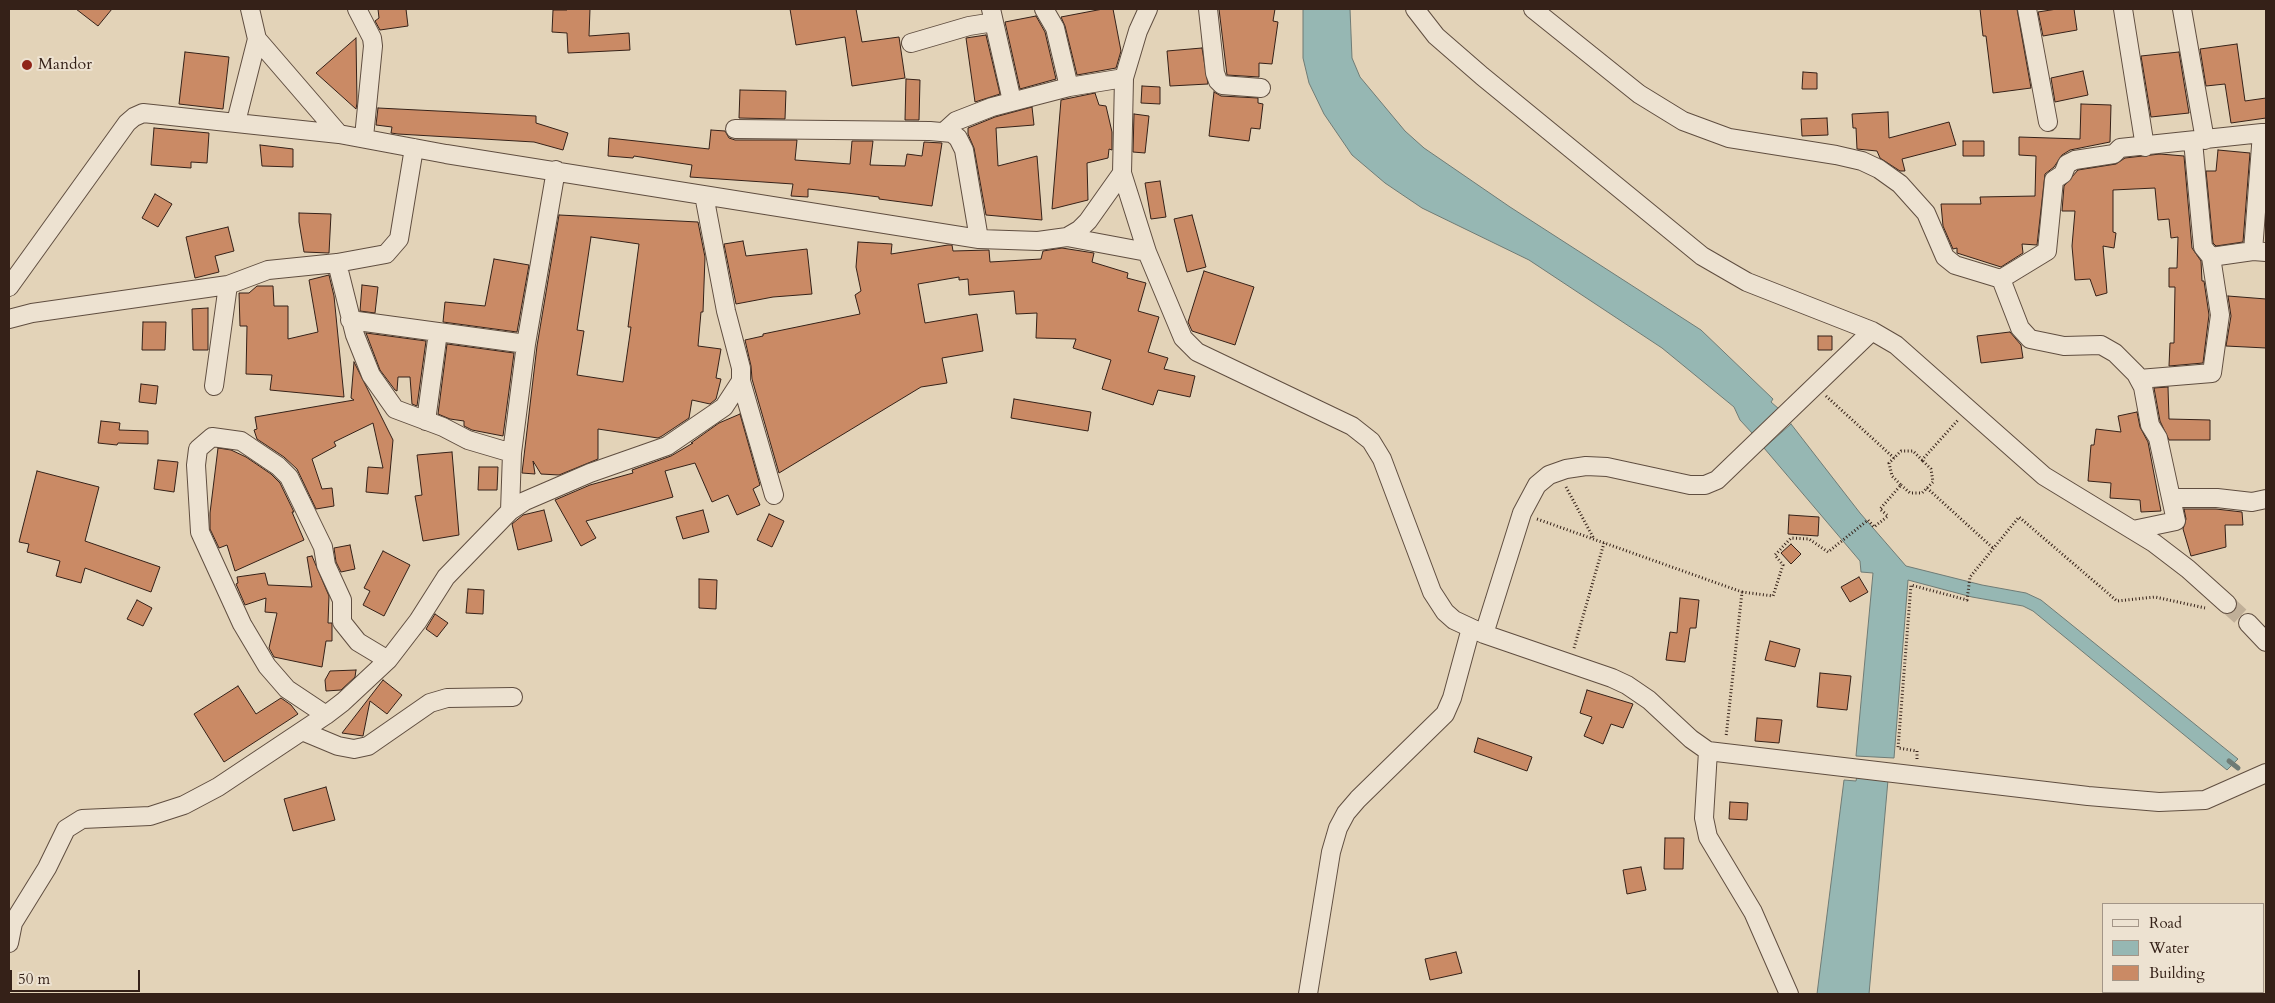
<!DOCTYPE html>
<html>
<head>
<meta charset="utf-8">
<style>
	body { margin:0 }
	#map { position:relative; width:2275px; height:1003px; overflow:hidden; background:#e3d3b8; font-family:Cardo,serif }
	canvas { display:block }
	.frame { position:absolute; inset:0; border:10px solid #352118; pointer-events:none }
	.legend { position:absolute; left:2102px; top:903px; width:162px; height:90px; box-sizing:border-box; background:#ede2d1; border:1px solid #a39587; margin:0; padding:6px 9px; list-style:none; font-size:15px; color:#352118 }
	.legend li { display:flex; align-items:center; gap:10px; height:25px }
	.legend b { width:25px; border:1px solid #a39587 }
	.scale { position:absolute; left:10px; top:970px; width:130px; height:22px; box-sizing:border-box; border:2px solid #352118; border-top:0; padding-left:6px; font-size:15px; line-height:18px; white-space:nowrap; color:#352118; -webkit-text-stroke:4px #ede2d1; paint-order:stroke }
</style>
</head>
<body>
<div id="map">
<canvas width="2275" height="1003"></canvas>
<div class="frame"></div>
<ul class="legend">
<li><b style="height:6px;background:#ede2d1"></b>Road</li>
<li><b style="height:14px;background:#96b7b3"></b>Water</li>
<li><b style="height:14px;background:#ca8a65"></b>Building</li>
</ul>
<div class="scale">50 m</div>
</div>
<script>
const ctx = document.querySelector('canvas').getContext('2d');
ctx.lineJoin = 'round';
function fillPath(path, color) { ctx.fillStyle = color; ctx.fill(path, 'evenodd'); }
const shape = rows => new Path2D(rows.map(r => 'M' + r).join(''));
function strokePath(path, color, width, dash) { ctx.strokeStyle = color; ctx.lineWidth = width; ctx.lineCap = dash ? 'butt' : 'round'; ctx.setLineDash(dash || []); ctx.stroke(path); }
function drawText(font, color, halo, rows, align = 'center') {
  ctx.font = font + ' Cardo,serif'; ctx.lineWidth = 4; ctx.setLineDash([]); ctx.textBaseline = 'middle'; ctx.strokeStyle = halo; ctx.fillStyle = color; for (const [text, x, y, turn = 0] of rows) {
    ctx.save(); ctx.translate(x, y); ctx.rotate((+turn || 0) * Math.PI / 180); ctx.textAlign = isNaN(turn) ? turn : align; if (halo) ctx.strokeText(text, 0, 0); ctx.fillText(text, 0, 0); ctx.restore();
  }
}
const water = shape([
	[1303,9,1350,9,1352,58,1360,77,1405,131,1424,148,1510,207,1701,330,1773,399,1771,402,1779,409,1753,434,1740,420,1734,407,1662,348,1529,260,1422,208,1385,183,1352,155,1324,114,1309,83,1303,58,1303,9],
	[1791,424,1860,513,1906,566,1982,585,2026,593,2041,600,2238,759,2227,770,2033,611,2023,606,1972,597,1908,580,1894,758,1856,756,1873,573,1861,572,1860,561,1764,448,1791,424],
	[1857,776,1888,780,1869,994,1817,994,1844,780,1856,781,1857,776]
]);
fillPath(water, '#96b7b3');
strokePath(water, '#6f7b75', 1);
strokePath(shape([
	[2229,761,2238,768]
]), '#6f7b75', 5);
const building = shape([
	[76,9,112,9,98,26,76,9],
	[378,9,406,9,408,26,380,30,375,21,379,18,378,9],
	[567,9,590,9,589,36,629,33,630,50,568,53,567,33,552,32,553,10,567,10,567,9],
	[790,9,856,9,862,42,899,37,905,78,852,86,845,37,796,45,790,9],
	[1103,9,1113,9,1121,51,1116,68,1077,75,1065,26,1061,17,1103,9],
	[1219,9,1275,9,1273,21,1278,22,1272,64,1259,63,1259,77,1227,75,1219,9],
	[1980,9,2017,9,2031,88,1993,93,1986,36,1983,36,1980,9],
	[2057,9,2074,9,2077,30,2043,36,2038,12,2057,9],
	[1036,16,1045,32,1056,79,1020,89,1005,22,1036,16],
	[986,35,1000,94,975,102,966,38,986,35],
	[356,38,357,103,356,109,316,73,356,38],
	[2237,44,2245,101,2266,98,2266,118,2231,123,2225,84,2206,86,2200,49,2237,44],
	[1202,48,1208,84,1170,86,1167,51,1202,48],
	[185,52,229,57,223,109,179,104,185,52],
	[2179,52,2189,113,2151,117,2141,56,2179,52],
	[2083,71,2088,95,2055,102,2051,78,2083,71],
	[1803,72,1817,73,1817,89,1802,89,1803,72],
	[906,79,920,80,919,120,905,120,906,79],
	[1142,86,1160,87,1160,104,1141,103,1142,86],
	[740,90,786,91,785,119,739,118,740,90],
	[1214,92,1221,96,1258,98,1258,103,1263,104,1260,129,1251,128,1249,141,1209,136,1214,92],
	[1095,93,1099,105,1106,106,1112,132,1112,150,1109,149,1108,158,1087,163,1088,200,1052,209,1061,100,1095,93],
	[2081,104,2111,105,2110,142,2070,150,2062,155,2054,167,2045,174,2037,245,2022,244,2023,253,2001,267,1957,253,1957,248,1953,249,1943,226,1941,204,1981,204,1980,197,2035,196,2036,156,2019,155,2019,137,2080,139,2081,104],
	[1032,107,1034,125,996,128,998,166,1037,156,1042,220,986,215,974,148,968,134,968,128,995,117,1032,107],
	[378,108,536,116,536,123,568,133,563,150,534,142,398,134,391,133,392,127,376,125,378,108],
	[1888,112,1889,138,1949,122,1956,145,1902,159,1905,171,1900,171,1880,158,1877,151,1857,149,1856,128,1853,128,1852,114,1888,112],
	[1134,114,1149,116,1145,153,1133,152,1134,114],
	[1827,118,1828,135,1802,136,1801,119,1827,118],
	[154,128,209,133,207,163,191,162,191,168,151,165,154,128],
	[711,130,725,131,729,138,735,140,797,140,795,160,850,164,852,141,873,141,870,165,905,166,907,154,922,156,924,142,942,143,932,206,879,199,879,197,847,193,808,189,808,197,791,196,793,184,690,177,692,165,634,156,633,158,608,156,609,138,709,149,711,130],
	[1963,141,1984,141,1984,156,1963,156,1963,141],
	[260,145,293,149,293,167,262,166,260,145],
	[2218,150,2250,153,2243,242,2216,246,2213,243,2206,171,2216,171,2218,150],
	[2160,154,2184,156,2192,248,2201,261,2202,281,2204,281,2209,315,2203,363,2169,366,2170,343,2174,343,2175,287,2169,287,2169,268,2177,268,2178,237,2171,238,2169,219,2158,220,2155,188,2113,190,2113,232,2116,233,2114,248,2103,246,2107,293,2096,296,2090,279,2075,280,2072,246,2075,211,2062,211,2064,186,2078,170,2116,164,2125,158,2160,154],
	[1160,181,1166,217,1151,219,1145,183,1160,181],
	[155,194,172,204,158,227,142,218,155,194],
	[299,213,331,214,329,253,304,252,299,222,299,213],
	[559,215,698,222,705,257,703,312,701,312,698,346,721,349,716,378,721,379,716,399,710,404,692,400,689,418,662,436,658,438,598,429,598,459,559,475,541,474,533,461,535,474,522,473,537,346,559,215],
	[591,237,639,244,628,327,631,327,623,382,577,375,584,331,577,330,591,237],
	[1192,215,1206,267,1187,272,1174,219,1192,215],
	[228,227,234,251,215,256,219,272,195,278,186,237,228,227],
	[743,241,746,256,807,249,812,294,773,297,736,304,724,244,743,241],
	[858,242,892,244,891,254,948,245,952,245,953,251,989,250,990,262,1041,259,1043,251,1062,248,1094,253,1092,262,1128,273,1127,278,1146,283,1138,311,1159,317,1148,352,1168,358,1164,369,1195,376,1190,397,1158,390,1153,405,1102,389,1111,360,1073,348,1076,339,1036,338,1037,313,1016,314,1014,291,969,295,968,279,959,280,959,277,918,284,925,323,977,314,983,351,942,358,947,383,921,387,779,473,752,379,751,366,745,340,763,336,763,334,860,314,855,295,861,291,856,267,858,242],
	[494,259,529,265,517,332,443,322,445,302,485,306,494,259],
	[1204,271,1254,287,1235,345,1192,331,1188,322,1204,271],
	[329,275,334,296,344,397,270,390,272,375,246,374,247,326,240,326,239,293,249,293,257,286,273,286,274,306,288,306,288,339,318,332,309,280,329,275],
	[362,285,378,287,375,313,360,311,362,285],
	[2228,296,2266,299,2266,348,2226,346,2231,316,2228,296],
	[208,308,208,350,193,350,192,309,208,308],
	[143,322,166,322,165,350,142,350,143,322],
	[2010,332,2021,345,2023,358,1981,363,1977,336,2010,332],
	[366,333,426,341,417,406,412,404,410,377,398,377,397,391,395,390,380,370,366,333],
	[1818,336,1832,336,1832,350,1818,350,1818,336],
	[447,344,514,353,503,436,472,430,464,426,464,421,450,419,438,414,447,344],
	[354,362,393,440,388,494,366,492,368,467,383,468,373,423,334,442,336,446,312,459,322,489,332,488,334,506,316,509,297,469,284,457,257,439,254,430,257,429,255,417,354,400,351,398,354,362],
	[141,384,158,386,156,404,139,402,141,384],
	[2168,387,2169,419,2210,420,2210,440,2169,440,2160,421,2154,388,2168,387],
	[1014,399,1091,412,1088,431,1011,418,1014,399],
	[2137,412,2140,427,2148,442,2161,511,2141,512,2140,500,2110,498,2111,483,2088,481,2091,445,2094,445,2096,429,2121,432,2118,416,2137,412],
	[740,414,760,485,753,489,760,505,737,515,728,495,712,502,695,463,665,471,673,497,586,521,596,538,581,546,555,500,590,485,633,473,632,470,671,456,693,443,691,443,719,423,740,414],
	[101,421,120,423,119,430,148,431,148,444,118,443,117,445,98,443,101,421],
	[218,448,231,450,246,457,271,474,280,483,294,512,292,512,304,540,235,571,227,545,219,548,210,529,210,513,218,448],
	[452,452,459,535,423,541,415,496,422,495,417,455,452,452],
	[158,460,178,462,174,492,154,489,158,460],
	[479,467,498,467,497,490,478,490,479,467],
	[37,471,99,487,85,541,160,567,151,592,85,568,81,583,56,576,60,561,27,552,29,544,19,542,37,471],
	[2184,509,2216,509,2242,512,2243,525,2225,525,2226,547,2191,556,2183,529,2186,519,2184,509],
	[544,510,552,541,518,550,512,524,523,515,544,510],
	[703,510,709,532,683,539,676,517,703,510],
	[769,514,784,521,772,547,757,540,769,514],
	[1789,515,1819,517,1818,536,1788,534,1789,515],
	[1791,544,1801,554,1791,564,1781,553,1791,544],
	[350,545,355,569,341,572,336,562,334,548,350,545],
	[383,551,410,565,384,616,363,605,370,591,364,588,383,551],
	[312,556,329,596,328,623,332,623,332,641,326,641,322,667,274,657,269,648,277,613,265,612,266,598,245,605,236,584,238,583,237,577,265,573,268,585,312,587,307,557,312,556],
	[1859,577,1868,592,1850,602,1841,587,1859,577],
	[699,579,717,580,716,609,699,608,699,579],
	[468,589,484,590,483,614,466,613,468,589],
	[1680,598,1699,600,1696,628,1690,628,1685,662,1666,660,1670,632,1677,633,1680,598],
	[137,600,152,608,143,626,127,619,137,600],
	[435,614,448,623,437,637,426,629,435,614],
	[1770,641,1800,649,1795,667,1765,660,1770,641],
	[356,670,355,677,341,690,326,691,325,680,330,671,356,670],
	[1820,673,1851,676,1847,710,1817,707,1820,673],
	[383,680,402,695,387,714,370,701,363,736,342,733,383,680],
	[238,686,256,714,281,698,291,705,298,714,224,762,194,714,238,686],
	[1587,690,1633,704,1623,728,1611,724,1603,744,1584,736,1592,717,1580,713,1587,690],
	[1757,718,1782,720,1779,743,1755,741,1757,718],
	[1478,738,1532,757,1527,771,1474,752,1478,738],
	[326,787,335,820,293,831,284,799,326,787],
	[1730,802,1748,803,1747,820,1729,819,1730,802],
	[1665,838,1684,838,1683,869,1664,869,1665,838],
	[1641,867,1646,890,1627,894,1623,870,1641,867],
	[1456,952,1462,973,1430,980,1425,959,1456,952]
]);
fillPath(building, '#ca8a65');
strokePath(building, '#352118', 1);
strokePath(shape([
	[2227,604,2248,623]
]), '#c0af98', 18, [18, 9]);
const minor = shape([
	[250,9,257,39,339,134,446,154,979,239,1038,241,1067,237,1079,230,1088,221,1122,173,1124,78,1138,31,1148,9],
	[357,9,372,38,373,46,364,137],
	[991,9,1012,101],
	[1044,9,1055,28,1069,87],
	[1208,9,1215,73,1218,81,1222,85,1261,88],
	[1415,9,1436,36,1482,76,1702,256,1747,282,1872,331,1896,345,2044,476,2154,543,2188,569,2227,604],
	[1533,9,1639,94,1683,121,1729,138,1836,155,1862,161,1879,169,1900,184,1926,213,1945,257,1955,265,2001,279,2020,328,2030,339,2064,346,2101,345,2115,353,2136,374,2143,387,2150,425,2158,438,2176,521,2133,530],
	[2027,9,2048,122],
	[2123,9,2145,147],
	[2182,9,2205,140],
	[911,43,969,26,994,22],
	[236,122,257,39],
	[735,129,930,131,952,133,958,138,964,150,979,239],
	[945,131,956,121,992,107,1069,87,1124,78],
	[2193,141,2203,247,2211,257],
	[1122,173,1147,252,1183,338,1197,352,1352,426,1371,441,1382,459,1432,592,1445,612,1454,620,1484,634,1612,678,1627,685,1649,700,1691,739,1708,751,2088,796,2159,802,2205,800,2266,773],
	[1067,237,1147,252],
	[2253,251,2262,133,2266,133],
	[337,263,355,335,371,375,395,409,443,427,468,440,512,453],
	[2001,279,2047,251,2054,180,2063,174,2067,164,2075,160,2114,154,2120,148,2262,133],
	[9,287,127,123,134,117,143,113,339,134],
	[9,319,32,313,228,285,268,270,337,263,386,254,399,239,414,148],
	[350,320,526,344],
	[2139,379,2212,373,2220,315,2211,257,2253,251,2266,252],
	[741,381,774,495],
	[214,386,228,285],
	[426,421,438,332],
	[2172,498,2217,498,2252,502,2266,499],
	[510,511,512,453,526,344,556,170],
	[2248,623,2266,642],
	[1484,634,1522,513,1537,485,1549,475,1566,469,1586,466,1607,467,1690,485,1705,485,1717,480,1872,331],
	[326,715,287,689,267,666,242,624,200,532,196,465,198,449,212,437,241,441,278,466,289,477,323,547,326,565,342,600,342,622,358,642,388,660],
	[302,731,338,746,354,749,368,746,430,703,447,698,513,697],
	[1708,751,1704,818,1708,837,1753,912,1789,994],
	[9,943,13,923,47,868,66,829,82,819,150,816,184,805,218,787,326,715,343,702,388,660,418,621,446,577,510,511,525,501,590,473,667,446,724,407,741,381,741,368,726,311,704,195],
	[1308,994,1331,852,1338,828,1346,813,1358,799,1445,714,1452,698,1471,628]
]);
strokePath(minor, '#604e40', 20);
strokePath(shape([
	[1826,396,1894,458],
	[1901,485,1910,493,1922,493,1933,482,1931,469,1922,460],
	[1566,487,1594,539],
	[1927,488,1994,549],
	[1537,519,1742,592,1726,737],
	[1742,592,1773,596,1783,565,1775,555,1791,538,1809,539,1828,552,1868,520,1874,527,1888,516,1880,509,1901,485,1892,476,1889,463,1901,451,1913,451,1922,460,1958,420],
	[1574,648,1604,543],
	[1917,759,1917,751,1898,748,1911,585,1967,600,1970,577,2019,517,2117,601,2155,597,2205,608]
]), '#352118', 3, [1, 2.5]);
strokePath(minor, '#ede2d1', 18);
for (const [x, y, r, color] of [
	[27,65,6,"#8f2418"]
]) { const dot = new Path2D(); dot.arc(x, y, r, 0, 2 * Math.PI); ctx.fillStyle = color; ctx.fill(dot); strokePath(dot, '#ede2d1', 2); }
drawText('16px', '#352118', '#ede2d1', [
	["Mandor",38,65]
], 'left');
</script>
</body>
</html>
